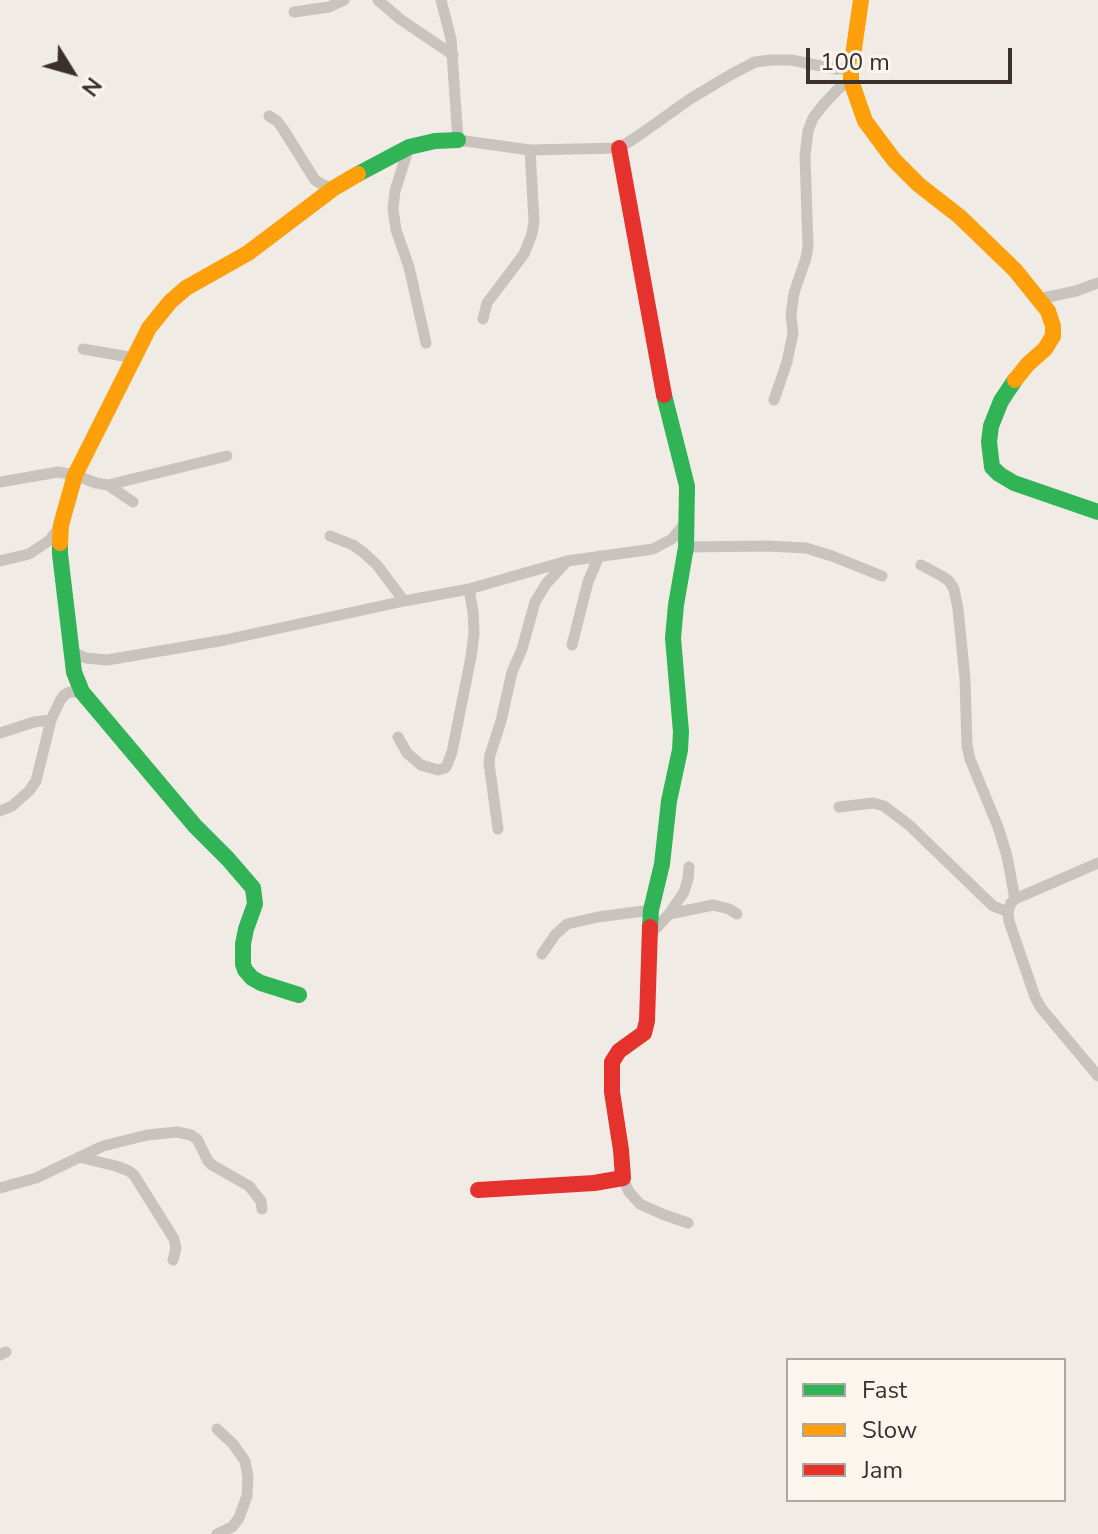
<!DOCTYPE html>
<html>
<head>
<meta charset="utf-8">
<style>
	body { margin:0 }
	#map { position:relative; width:1098px; height:1534px; overflow:hidden; background:#f0ebe5; font-family:"Nunito Sans",sans-serif }
	canvas { display:block }
	.legend { position:absolute; left:786px; top:1358px; width:280px; height:144px; box-sizing:border-box; background:#fbf5ee; border:2px solid #aea6a0; margin:0; padding:10px 14px; list-style:none; font-size:24px; color:#3b302b }
	.legend li { display:flex; align-items:center; gap:16px; height:40px }
	.legend b { width:40px; border:2px solid #aea6a0 }
	.north { position:absolute; left:32px; top:32px; width:80px; height:80px; -webkit-text-stroke:6px #fbf5ee; paint-order:stroke; rotate:127deg; font-size:22px; font-weight:700; line-height:32px; text-align:center; color:#3b302b }
	.north::after { content:''; display:block; margin:auto; width:28px; height:36px; background:#3b302b; clip-path:polygon(50% 0,100% 100%,50% 72%,0 100%) }
	.scale { position:absolute; left:806px; top:48px; width:206px; height:36px; box-sizing:border-box; border:4px solid #3b302b; border-top:0; padding-left:10px; font-size:24px; line-height:28px; white-space:nowrap; color:#3b302b; -webkit-text-stroke:6px #fbf5ee; paint-order:stroke }
</style>
</head>
<body>
<div id="map">
<canvas width="1098" height="1534"></canvas>
<ul class="legend">
<li><b style="height:10px;background:#30b455"></b>Fast</li>
<li><b style="height:10px;background:#ff9f0a"></b>Slow</li>
<li><b style="height:10px;background:#e5322d"></b>Jam</li>
</ul>
<div class="north">N</div>
<div class="scale">100 m</div>
</div>
<script>
const ctx = document.querySelector('canvas').getContext('2d');
ctx.lineJoin = 'round';
const shape = rows => new Path2D(rows.map(r => 'M' + r).join(''));
function strokePath(path, color, width, dash) { ctx.strokeStyle = color; ctx.lineWidth = width; ctx.lineCap = dash ? 'butt' : 'round'; ctx.setLineDash(dash || []); ctx.stroke(path); }
strokePath(shape([
	[378,0,400,19,453,55],
	[441,0,451,39,458,140,530,150,619,148,638,136,690,99,730,75,755,62,771,60,791,60,836,69,851,69],
	[294,12,329,7,344,0],
	[269,116,277,121,283,129,315,180,323,185,334,188],
	[409,147,395,191,393,209,396,230,409,267,426,343],
	[1039,299,1076,291,1098,283],
	[483,319,487,303,524,254,532,234,534,221,530,150],
	[83,349,135,358],
	[774,400,787,362,793,333,791,315,794,293,806,258,808,246,805,156,808,131,813,118,824,104,839,88,851,81],
	[0,482,58,472,75,475,96,483,108,485,227,456],
	[108,485,133,502],
	[330,536,353,545,364,553,377,565,404,601],
	[686,547,768,546,806,548,832,556,882,576],
	[0,561,29,554,50,540,60,526],
	[921,565,942,576,949,581,954,589,958,609,965,679,967,746,970,759,998,827,1007,856,1015,899],
	[572,645,588,582,599,556],
	[72,652,86,658,107,660,225,640,404,601,469,589,567,561,653,549,672,539,686,522],
	[0,733,34,722,51,720],
	[398,737,407,753,421,765,438,770,445,768,447,765,452,752,471,657,474,633,473,612,469,589],
	[839,807,873,803,884,806,909,825,993,906,1008,912],
	[0,811,12,806,29,791,36,781,51,720,60,701,64,695,70,692,82,692],
	[498,829,489,763,490,755,501,721,512,672,522,649,535,602,546,584,567,561],
	[1098,863,1015,899,1011,903,1008,912,1009,921,1035,997,1041,1008,1098,1076],
	[669,914,713,905,729,909,737,914],
	[650,935,669,914,684,892,688,879,689,867],
	[542,954,555,935,567,924,598,917,651,910],
	[79,1157,116,1166,129,1171,134,1175,174,1239,176,1248,173,1260],
	[623,1178,629,1192,640,1204,662,1214,688,1223],
	[0,1188,36,1178,103,1146,147,1135,177,1132,191,1135,197,1139,208,1161,212,1165,249,1186,261,1201,262,1209],
	[0,1355,6,1352],
	[217,1429,233,1444,245,1461,248,1477,247,1496,239,1518,232,1527,217,1534]
]), '#c9c3be', 11);
strokePath(shape([
	[358,174,409,147,435,141,458,140],
	[1015,380,1001,401,991,426,989,442,992,467,999,474,1014,483,1098,512],
	[60,543,60,554,74,672,82,692,195,826,228,859,253,888,255,904,246,929,243,944,243,964,245,970,252,978,261,983,299,995],
	[650,927,651,910,662,864,669,801,680,750,681,732,673,638,676,605,686,547,687,486,664,395]
]), '#30b455', 16);
strokePath(shape([
	[861,0,851,69,851,81,865,121,894,160,919,185,959,216,1015,270,1048,311,1053,326,1053,336,1045,349,1028,364,1015,380],
	[60,543,61,525,75,475,149,328,170,302,186,288,248,253,334,188,358,174]
]), '#ff9f0a', 16);
strokePath(shape([
	[619,148,664,395],
	[478,1190,594,1183,623,1178,621,1150,612,1092,612,1062,619,1051,644,1033,647,1021,650,927]
]), '#e5322d', 16);
</script>
</body>
</html>
